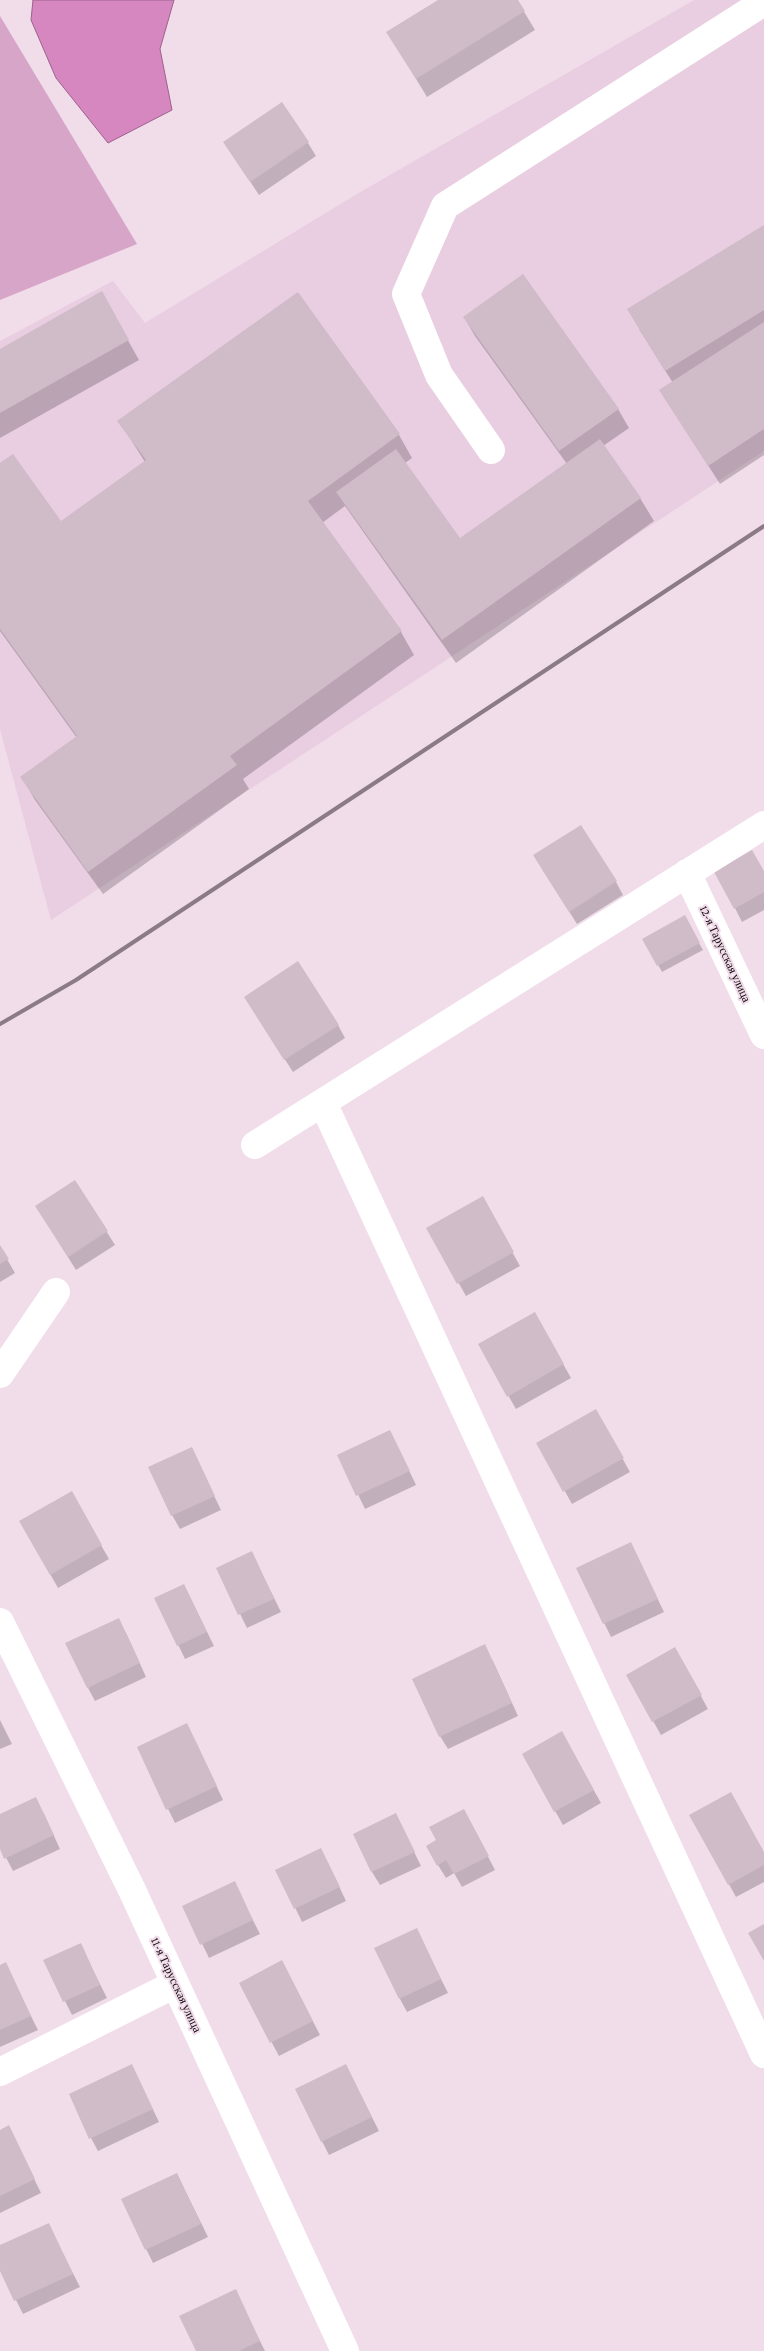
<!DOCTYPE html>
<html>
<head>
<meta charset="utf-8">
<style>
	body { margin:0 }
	canvas { display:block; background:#f1dcea }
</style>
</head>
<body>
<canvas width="764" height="2351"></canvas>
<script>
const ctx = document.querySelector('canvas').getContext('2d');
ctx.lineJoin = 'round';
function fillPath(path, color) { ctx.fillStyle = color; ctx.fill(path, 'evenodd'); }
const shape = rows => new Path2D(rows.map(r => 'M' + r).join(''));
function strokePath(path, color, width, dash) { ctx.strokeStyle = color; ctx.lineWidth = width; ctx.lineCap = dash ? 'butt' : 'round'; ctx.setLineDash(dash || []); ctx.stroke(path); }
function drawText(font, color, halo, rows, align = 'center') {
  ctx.font = font + ' "Crimson Pro",serif'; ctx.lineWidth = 4; ctx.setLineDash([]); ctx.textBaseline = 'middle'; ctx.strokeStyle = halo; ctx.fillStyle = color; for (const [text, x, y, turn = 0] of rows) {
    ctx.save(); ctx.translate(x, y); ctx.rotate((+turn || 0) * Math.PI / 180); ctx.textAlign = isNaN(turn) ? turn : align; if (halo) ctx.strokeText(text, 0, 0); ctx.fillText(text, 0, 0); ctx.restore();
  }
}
fillPath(shape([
	[694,0,764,0,764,451,51,920,0,729,0,341,113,281,145,323,357,194]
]), '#e9cde0');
fillPath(shape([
	[0,16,137,244,0,300]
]), '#d7a5c8');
const water = shape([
	[33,0,174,0,160,49,172,110,108,143,56,78,31,20,33,0]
]);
fillPath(water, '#d687c0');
strokePath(water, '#9b628b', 1);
fillPath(shape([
	[440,0,517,0,535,30,427,97,399,51],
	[224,142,308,143,316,156,259,195],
	[764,228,764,455,720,484,661,391,673,383,639,329],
	[112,312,139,360,0,438,0,350],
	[464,317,618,409,629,428,603,446,640,498,654,521,456,663,345,506,322,523,401,632,414,655,243,779,249,789,103,894,35,800,22,777,77,738,0,631,0,465,60,523,145,462,119,421,399,435,412,458,405,463,460,540,567,464,475,336],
	[542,869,616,882,623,895,577,924],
	[764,873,764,910,742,922,735,908],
	[684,917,703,950,662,972,644,939],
	[253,1010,338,1025,345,1038,293,1072],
	[75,1181,115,1245,76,1270,44,1219],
	[482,1198,520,1266,466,1296,428,1229],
	[0,1247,15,1273,0,1282],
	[535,1314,571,1378,516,1409,479,1345],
	[596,1411,630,1472,572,1504,538,1443],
	[390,1431,416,1485,365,1509,339,1455],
	[191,1448,221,1510,180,1529,172,1515],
	[71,1493,109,1559,58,1588,21,1522],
	[631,1544,664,1612,611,1637,578,1569],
	[252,1553,281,1612,247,1628,218,1569],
	[184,1585,214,1646,185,1659,156,1599],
	[126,1633,146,1677,95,1701,88,1688],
	[675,1649,708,1709,661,1735,627,1675],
	[492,1659,518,1716,448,1749,440,1736],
	[0,1720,12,1744,0,1749],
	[194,1738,223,1800,175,1823,138,1748],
	[569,1746,601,1803,563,1825,523,1754],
	[43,1812,60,1849,13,1871,0,1846,0,1815],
	[396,1815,421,1866,380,1885,372,1872],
	[691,1815,764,1854,764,1882,736,1897],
	[471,1824,495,1870,462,1887,454,1873,446,1878,438,1865,438,1841],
	[328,1863,346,1901,302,1922,277,1870],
	[234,1883,260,1934,209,1958,184,1907],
	[416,1929,448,1993,407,2012,400,1999],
	[80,1944,107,1998,72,2015,45,1961],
	[5,1964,38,2030,0,2047,0,1966],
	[289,1975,320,2035,279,2056,240,1983],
	[132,2066,159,2122,98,2151,91,2138],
	[346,2066,379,2131,329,2155,296,2090],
	[9,2127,41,2193,0,2213,0,2131],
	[177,2174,208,2237,153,2263,122,2200],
	[48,2224,80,2287,23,2314,0,2268,0,2247],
	[235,2291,265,2351,197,2351]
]), '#0003');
fillPath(shape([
	[438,0,518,0,525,11,416,79,386,32],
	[282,102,309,142,250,182,223,142],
	[764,225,764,310,665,371,627,309],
	[523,274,619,409,559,451,463,317],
	[102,291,129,340,0,413,0,349],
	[298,292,400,434,308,501,402,631,230,756,237,765,88,872,20,777,77,736,0,629,0,463,13,454,61,521,146,460,117,421],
	[764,322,764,429,708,466,659,390],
	[600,439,641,498,442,640,336,492,396,449,460,538],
	[581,825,617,881,569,912,533,855],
	[752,850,764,871,764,892,734,909,714,872],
	[685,915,700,943,657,966,642,939],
	[298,961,339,1025,284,1060,244,997],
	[75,1180,108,1231,68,1257,35,1206],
	[483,1196,514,1252,457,1284,426,1228],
	[0,1245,9,1259,0,1264],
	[535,1312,564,1364,507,1397,478,1344],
	[596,1409,624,1458,563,1492,536,1443],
	[390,1430,410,1471,356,1496,337,1455],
	[192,1447,215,1496,171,1516,148,1467],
	[72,1491,102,1545,50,1575,19,1521],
	[631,1542,658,1599,603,1624,576,1568],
	[252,1551,274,1599,238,1615,216,1568],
	[184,1584,207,1632,177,1646,154,1598],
	[119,1618,140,1663,87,1688,65,1643],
	[485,1644,512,1703,439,1737,412,1679],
	[675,1647,702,1695,652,1722,626,1675],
	[187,1723,217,1786,166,1810,137,1747],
	[562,1731,594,1790,554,1812,522,1754],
	[731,1792,764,1852,764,1865,728,1885,689,1815],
	[36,1797,54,1835,4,1859,0,1849,0,1814],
	[464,1809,489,1856,454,1874,446,1860,437,1866,426,1846,436,1840,429,1827],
	[396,1813,415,1852,371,1872,353,1834],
	[321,1848,340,1887,294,1909,275,1870],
	[235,1881,253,1920,200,1945,182,1906],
	[764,1924,764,1961,748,1933],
	[417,1928,441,1979,399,1999,374,1948],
	[81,1943,100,1985,63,2002,43,1960],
	[282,1960,313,2021,270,2043,239,1983],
	[6,1962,31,2016,0,2030,0,1965],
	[132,2064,153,2109,89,2139,69,2094],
	[346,2064,372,2117,321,2142,295,2089],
	[9,2125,35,2179,0,2196,0,2130],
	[177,2173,201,2224,145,2250,121,2199],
	[49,2223,73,2274,14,2301,0,2271,0,2245],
	[236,2289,260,2341,239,2351,196,2351,179,2316]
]), '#d0bbc9');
strokePath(shape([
	[491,450,439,375,406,294,445,206,764,2],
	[687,873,764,1035],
	[323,1103,764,2054],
	[255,1145,764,825],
	[0,1374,56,1292],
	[0,1622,132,1890,345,2351],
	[0,2072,175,1984]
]), '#fff', 28);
strokePath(shape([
	[0,1024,76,980,764,526]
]), '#8a7b85', 4);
drawText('12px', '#110a0f', '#f1dcea', [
	["12-я Тарусская улица",725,954,65],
	["11-я Тарусская улица",176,1985,65]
]);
</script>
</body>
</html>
